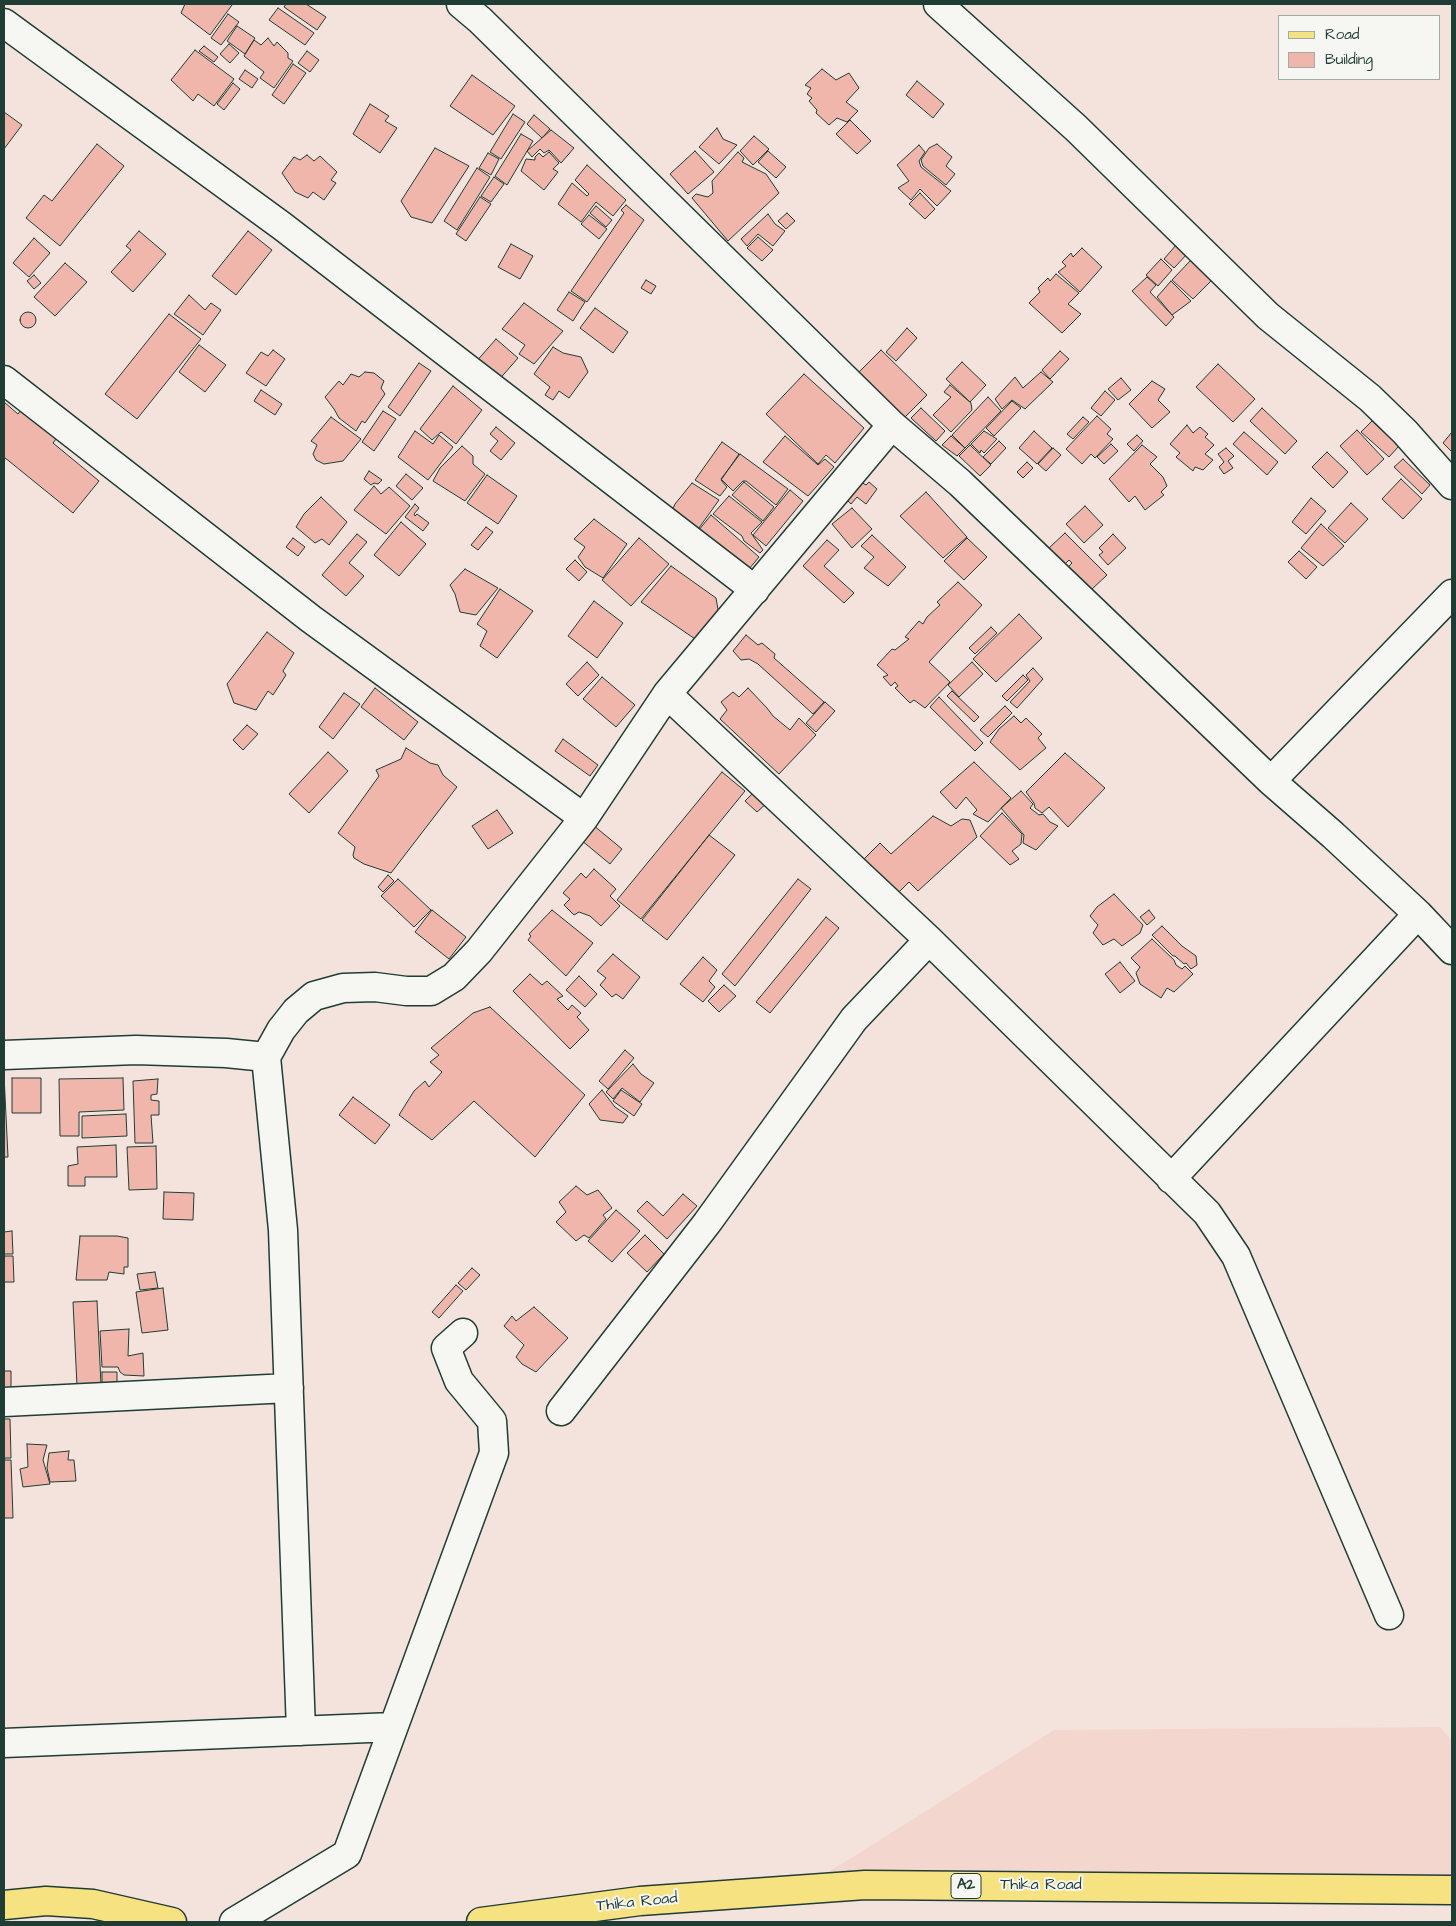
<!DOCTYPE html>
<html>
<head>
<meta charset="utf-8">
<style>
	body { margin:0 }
	#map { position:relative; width:1456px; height:1926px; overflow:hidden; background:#f4e3dd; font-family:"Architects Daughter",sans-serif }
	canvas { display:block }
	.frame { position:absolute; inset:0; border:5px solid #1f3d34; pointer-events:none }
	.legend { position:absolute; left:1278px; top:15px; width:162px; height:65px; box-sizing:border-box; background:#f6f6f2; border:1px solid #a0aca6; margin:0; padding:6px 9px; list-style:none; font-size:15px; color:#1f3d34 }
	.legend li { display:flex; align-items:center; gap:10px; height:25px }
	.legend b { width:25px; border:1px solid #a0aca6 }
</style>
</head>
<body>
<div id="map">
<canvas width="1456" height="1926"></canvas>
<div class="frame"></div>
<ul class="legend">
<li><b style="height:6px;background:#f7e281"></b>Road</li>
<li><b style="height:14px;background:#f0b6ab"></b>Building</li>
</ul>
</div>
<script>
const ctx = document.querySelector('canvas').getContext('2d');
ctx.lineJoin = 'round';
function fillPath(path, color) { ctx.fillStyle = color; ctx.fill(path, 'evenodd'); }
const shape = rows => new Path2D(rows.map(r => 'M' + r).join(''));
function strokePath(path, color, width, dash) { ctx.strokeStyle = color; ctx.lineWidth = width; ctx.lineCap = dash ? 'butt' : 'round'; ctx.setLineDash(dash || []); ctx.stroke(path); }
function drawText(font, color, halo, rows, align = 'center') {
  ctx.font = font + ' "Architects Daughter",sans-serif'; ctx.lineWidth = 4; ctx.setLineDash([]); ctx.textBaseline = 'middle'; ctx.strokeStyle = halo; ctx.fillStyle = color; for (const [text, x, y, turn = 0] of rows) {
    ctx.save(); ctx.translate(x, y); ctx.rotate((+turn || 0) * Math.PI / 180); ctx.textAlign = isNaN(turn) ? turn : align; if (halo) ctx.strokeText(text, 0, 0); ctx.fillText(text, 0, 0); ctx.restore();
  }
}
fillPath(shape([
	[1440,1727,1452,1741,1452,1881,1246,1876,826,1873,853,1857,1054,1730]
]), '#f3d6ce');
const building = shape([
	[185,4,231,4,232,5,210,35,181,13,185,4],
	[286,4,306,4,326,17,317,30,284,7,286,4],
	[278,8,314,33,305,45,269,20,278,8],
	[228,14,239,22,221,45,211,38,228,14],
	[237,26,255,38,245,54,227,41,237,26],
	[268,38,274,46,277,42,288,53,288,58,293,61,274,88,260,78,264,72,244,56,254,40,261,45,268,38],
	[229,44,239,53,230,63,220,54,229,44],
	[204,46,218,57,214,62,199,51,204,46],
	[195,50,234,79,214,106,198,94,193,101,171,80,195,50],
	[307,51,319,60,310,72,298,63,307,51],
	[293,64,306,73,284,104,272,95,293,64],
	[822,69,836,80,849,73,859,88,846,102,858,111,847,122,837,118,829,125,816,113,817,110,809,101,812,98,807,94,811,88,805,85,822,69],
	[245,70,258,79,252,88,239,79,245,70],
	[472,75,515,106,493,135,450,106,472,75],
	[917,81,944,104,933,118,906,95,917,81],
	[233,83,240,89,224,110,217,104,233,83],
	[370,104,389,116,385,121,397,128,380,153,353,134,370,104],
	[4,112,22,125,4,149,4,112],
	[513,114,525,122,501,159,490,152,513,114],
	[534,115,550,129,542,138,527,124,534,115],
	[850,120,871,141,857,154,836,134,850,120],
	[717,128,723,139,737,145,719,164,699,147,717,128],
	[551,130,574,148,561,163,549,150,544,153,540,149,532,157,527,151,551,130],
	[521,134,533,141,507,185,495,176,521,134],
	[754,136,769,149,753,165,740,151,754,136],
	[97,144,124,166,60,246,26,218,44,195,52,201,97,144],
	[937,144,952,157,946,166,955,174,946,185,923,166,921,160,929,148,937,144],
	[919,145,925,152,919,161,921,167,951,191,937,206,920,189,911,200,898,188,909,181,897,165,919,145],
	[435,148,469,166,432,223,411,217,401,201,435,148],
	[695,151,714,172,688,194,670,174,695,151],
	[768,151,786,167,776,178,758,162,768,151],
	[549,152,559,163,553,169,558,172,544,190,521,171,526,159,535,160,535,157,539,153,543,157,549,152],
	[738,152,744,158,742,162,766,174,779,193,728,241,692,198,696,194,708,197,713,193,712,181,738,152],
	[488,153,499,159,491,175,479,168,488,153],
	[307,155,314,161,320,156,337,172,331,180,336,183,324,200,313,192,308,198,295,192,282,173,294,157,300,160,307,155],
	[587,165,626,200,613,216,596,202,581,222,558,204,572,183,587,196,589,194,575,180,587,165],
	[477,168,490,177,457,230,444,221,477,168],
	[494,177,504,184,491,202,481,196,494,177],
	[920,193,935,209,925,219,909,204,920,193],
	[480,197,491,204,466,241,456,234,480,197],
	[626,205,644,220,587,302,571,291,624,213,621,210,626,205],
	[596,206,612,220,606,227,590,213,596,206],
	[787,213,795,221,786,229,778,221,787,213],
	[768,214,775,224,785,231,773,246,758,234,747,246,741,239,768,214],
	[589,215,607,229,599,239,581,224,589,215],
	[139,231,166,254,133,292,111,272,131,250,126,246,139,231],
	[248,231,272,250,236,295,212,276,248,231],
	[758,237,773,250,762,261,747,248,758,237],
	[34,238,50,253,29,277,13,263,34,238],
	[511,244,533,256,520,279,498,267,511,244],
	[1177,244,1188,253,1174,268,1164,259,1177,244],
	[1082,248,1102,267,1080,292,1058,272,1066,266,1062,262,1071,253,1073,257,1082,248],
	[1161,259,1172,270,1158,286,1146,275,1161,259],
	[1192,259,1214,278,1193,299,1172,280,1192,259],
	[65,263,87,282,55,316,34,297,65,263],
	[1056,274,1079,293,1068,304,1081,314,1062,333,1029,303,1040,292,1038,288,1048,278,1050,281,1056,274],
	[34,275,41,283,34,289,27,281,34,275],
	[1147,277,1156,285,1150,292,1174,317,1166,326,1132,291,1147,277],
	[646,280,656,286,651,294,641,288,646,280],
	[1171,281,1191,301,1172,315,1157,297,1171,281],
	[569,292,585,302,573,321,557,310,569,292],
	[189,295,205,310,211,303,221,310,203,335,174,314,189,295],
	[524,303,563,331,534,364,519,354,525,345,502,329,524,303],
	[595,308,628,332,613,353,580,328,595,308],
	'20 320a8 8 0 1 1 16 0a8 8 0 1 1-16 0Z',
	[169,314,201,339,137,419,105,394,169,314],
	[907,328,917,338,896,361,886,352,907,328],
	[496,339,518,358,497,382,475,363,496,339],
	[199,345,226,365,205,392,179,372,199,345],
	[553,347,563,353,581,357,588,372,569,398,559,391,553,400,545,395,550,387,534,374,553,347],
	[273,350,285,359,266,386,246,373,261,352,268,356,273,350],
	[881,350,927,395,903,419,858,373,881,350],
	[1060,351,1069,359,1050,379,1042,370,1060,351],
	[962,362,986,385,970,402,946,379,962,362],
	[419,363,431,371,400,416,388,407,419,363],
	[1218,364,1255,399,1233,422,1196,387,1218,364],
	[365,372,374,373,384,381,381,388,385,394,365,423,362,421,356,431,339,418,334,409,325,397,339,381,343,385,351,374,359,377,365,372],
	[1041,372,1053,382,1025,409,1012,400,1002,409,995,399,1015,377,1023,388,1041,372],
	[804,374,864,428,835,463,826,455,818,464,766,414,804,374],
	[1121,378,1131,390,1118,400,1108,389,1121,378],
	[1152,381,1165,389,1158,400,1170,412,1152,428,1129,404,1152,381],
	[950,385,971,403,972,410,951,432,933,415,951,397,944,392,950,385],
	[453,386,482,410,456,444,441,432,432,440,420,429,453,386],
	[261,390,282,404,275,415,254,401,261,390],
	[1105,391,1115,400,1101,416,1091,408,1105,391],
	[988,397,1001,411,965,448,952,435,988,397],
	[1012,401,1021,408,994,436,986,428,1012,401],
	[4,402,18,414,21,410,56,439,53,443,99,481,73,513,4,457,4,402],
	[921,408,945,431,936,441,911,418,921,408],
	[1262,408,1297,441,1285,454,1250,421,1262,408],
	[383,411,396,419,374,451,362,442,383,411],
	[1097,416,1111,429,1107,434,1113,439,1095,458,1091,454,1082,464,1066,449,1097,416],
	[331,417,361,439,343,461,324,464,316,460,313,454,317,445,311,441,331,417],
	[1083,417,1089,422,1073,439,1067,434,1083,417],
	[1372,421,1399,446,1389,457,1361,432,1372,421],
	[1187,425,1193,433,1200,427,1208,434,1205,437,1214,445,1205,454,1213,460,1203,470,1195,467,1193,471,1176,457,1180,453,1170,444,1187,425],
	[496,427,515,443,501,460,490,451,498,441,490,434,496,427],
	[1357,430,1384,459,1367,475,1340,446,1357,430],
	[415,431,433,444,439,435,453,447,428,480,398,457,415,431],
	[984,431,997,439,984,453,981,450,980,453,971,444,984,431],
	[1034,431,1052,448,1037,464,1019,448,1034,431],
	[1244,432,1278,462,1267,475,1233,444,1244,432],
	[1452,432,1452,452,1443,443,1452,432],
	[1137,435,1143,441,1134,451,1127,444,1137,435],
	[785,436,818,465,825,459,834,467,808,496,763,462,785,436],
	[951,436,965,448,957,456,942,445,951,436],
	[999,441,1006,448,991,464,983,457,999,441],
	[722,442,739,454,721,480,727,487,720,496,695,480,722,442],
	[1111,444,1118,451,1104,464,1097,457,1111,444],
	[970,445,991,465,980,476,959,456,970,445],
	[1142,445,1157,457,1150,464,1163,477,1167,486,1161,492,1164,495,1145,510,1135,496,1129,502,1109,479,1142,445],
	[462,446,473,456,473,464,485,474,465,501,433,481,440,468,462,446],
	[1053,448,1061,455,1046,471,1038,464,1053,448],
	[1226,448,1234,456,1228,461,1233,468,1224,474,1219,467,1224,462,1218,454,1226,448],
	[1327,452,1348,472,1333,488,1312,467,1327,452],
	[740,454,788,489,776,505,746,481,743,481,733,491,721,479,740,454],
	[1403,459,1430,485,1422,494,1394,467,1403,459],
	[1027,462,1033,468,1023,478,1017,472,1027,462],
	[369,471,382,480,378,484,374,483,371,485,364,479,369,471],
	[406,474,423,488,412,500,396,486,406,474],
	[487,475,517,496,498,524,467,503,487,475],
	[1401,479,1422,499,1403,519,1382,499,1401,479],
	[744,482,774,507,763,521,732,495,744,482],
	[861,482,866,485,869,482,877,489,866,504,857,497,851,504,847,500,861,482],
	[692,483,719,500,696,532,671,513,675,504,692,483],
	[374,486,381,494,389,487,410,506,386,534,354,510,374,486],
	[790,490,803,501,766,546,753,535,790,490],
	[926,492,967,537,943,558,900,516,926,492],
	[729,496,762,522,751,533,763,550,760,553,744,541,742,536,713,514,729,496],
	[321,497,347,522,329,545,322,539,315,543,296,527,304,514,321,497],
	[1311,498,1326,511,1306,534,1292,522,1311,498],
	[1351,503,1368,519,1345,543,1328,528,1351,503],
	[415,504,419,508,414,514,415,516,417,514,429,523,423,531,405,517,415,504],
	[1085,506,1103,525,1084,543,1066,524,1085,506],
	[852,508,872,529,852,548,832,524,852,508],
	[711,515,759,557,749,569,698,531,711,515],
	[594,519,627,544,603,578,585,567,578,557,585,547,574,539,594,519],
	[401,522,426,544,399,576,374,555,401,522],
	[1321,524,1344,546,1323,566,1301,548,1321,524],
	[486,527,493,532,478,550,471,545,486,527],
	[1065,533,1107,575,1091,590,1068,567,1072,563,1069,560,1065,564,1049,548,1065,533],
	[357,534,367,542,349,563,364,576,346,596,322,575,357,534],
	[1113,534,1126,548,1108,565,1099,555,1103,552,1099,548,1113,534],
	[872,535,906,567,888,586,864,568,874,557,861,546,872,535],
	[293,538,305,547,298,556,286,547,293,538],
	[639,538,669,564,631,606,602,580,639,538],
	[967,538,987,557,964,580,944,561,967,538],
	[827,540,839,550,824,566,854,593,844,603,803,566,827,540],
	[1299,551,1317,567,1306,579,1288,562,1299,551],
	[575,560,587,572,579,581,566,569,575,560],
	[671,566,716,598,719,615,698,641,641,602,671,566],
	[465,569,498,588,476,615,460,612,455,594,450,585,465,569],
	[958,582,982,605,929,662,950,682,925,708,914,700,910,703,895,688,898,686,895,682,891,686,883,677,888,675,877,665,892,649,895,650,909,639,905,637,919,621,923,624,927,617,940,605,937,602,958,582],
	[500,589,533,611,497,658,480,646,487,631,477,624,500,589],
	[594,601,623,623,597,658,568,636,594,601],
	[1019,614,1042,638,996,682,973,659,1019,614],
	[991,627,997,633,975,654,969,648,991,627],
	[267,632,294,653,283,671,286,675,273,695,268,691,256,710,234,703,227,684,267,632],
	[746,635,758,645,762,643,775,654,774,658,824,702,813,714,758,664,749,659,741,660,733,651,746,635],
	[587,662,599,675,578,696,566,684,587,662],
	[972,662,983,674,959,697,948,685,972,662],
	[1033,668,1043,679,1017,708,1010,702,1030,681,1026,675,1033,668],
	[1023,675,1028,680,1007,701,1002,696,1023,675],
	[602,677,635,705,616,727,583,699,602,677],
	[375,688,418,722,404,740,361,707,375,688],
	[748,688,767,708,773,716,790,730,799,718,816,735,779,774,720,719,727,710,721,702,733,692,739,697,748,688],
	[952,691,979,717,974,722,947,696,952,691],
	[344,693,360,704,333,739,319,727,344,693],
	[939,697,983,743,975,751,930,707,939,697],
	[825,702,835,711,816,732,806,723,825,702],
	[1005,706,1012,713,988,737,980,730,1005,706],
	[1014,716,1021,723,1026,718,1042,734,1038,738,1046,748,1020,770,990,742,999,729,1014,716],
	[247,725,258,734,243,750,233,740,247,725],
	[563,739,598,765,590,776,555,751,563,739],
	[406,748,430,763,438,765,443,775,457,787,391,873,364,864,354,858,353,855,355,847,338,833,379,776,376,770,401,759,406,748],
	[328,752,348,771,309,813,289,794,328,752],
	[1065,753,1105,788,1068,827,1049,807,1042,813,1035,808,1034,803,1026,792,1065,753],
	[974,762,1011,798,988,822,973,814,977,810,966,797,956,809,940,792,974,762],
	[722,772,745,791,641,919,617,900,722,772],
	[757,789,769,801,757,812,745,801,757,789],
	[1021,791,1033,804,1030,808,1039,815,1043,814,1050,822,1058,826,1036,850,1023,843,1024,835,1001,808,1021,791],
	[497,810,513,833,488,849,472,826,497,810],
	[1002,813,1022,834,1021,844,1012,851,1019,859,1010,865,980,836,1002,813],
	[933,816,951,826,962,819,970,820,977,837,918,891,909,882,895,896,860,863,880,843,891,854,933,816],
	[593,825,622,849,610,864,581,840,593,825],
	[709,835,735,855,667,940,642,920,709,835],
	[594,869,616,889,610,896,620,906,601,926,590,916,579,912,574,915,564,905,570,899,563,893,581,873,586,878,594,869],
	[388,875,394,881,383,892,378,887,388,875],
	[398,879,431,910,414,927,381,896,398,879],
	[798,879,811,889,735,986,722,974,798,879],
	[1114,894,1143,925,1140,933,1122,946,1114,939,1103,945,1093,933,1098,925,1090,916,1097,907,1114,894],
	[432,910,466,937,449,959,415,932,432,910],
	[552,910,593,943,566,976,528,940,531,936,529,934,552,910],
	[1149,910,1155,918,1147,925,1140,917,1149,910],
	[826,917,839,928,770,1013,756,1002,826,917],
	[1162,926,1182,946,1196,956,1197,965,1191,969,1186,963,1184,964,1175,956,1173,956,1152,935,1162,926],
	[1152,939,1174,960,1176,965,1182,969,1185,966,1193,974,1174,992,1167,988,1161,998,1140,984,1136,973,1140,967,1131,958,1152,939],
	[613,954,640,977,623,999,616,994,612,997,600,985,606,978,597,971,613,954],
	[703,957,717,970,709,981,715,987,703,1002,680,984,703,957],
	[1120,962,1135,981,1120,993,1105,974,1120,962],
	[530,974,542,985,547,981,563,996,557,999,568,1010,572,1005,581,1013,577,1017,589,1030,570,1049,513,991,530,974],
	[579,976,597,994,585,1007,566,990,579,976],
	[724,985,736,996,719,1012,708,1001,724,985],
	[490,1007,585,1095,535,1157,474,1101,432,1140,399,1115,414,1091,425,1081,429,1087,442,1072,430,1062,439,1055,431,1048,473,1013,490,1007],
	[625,1050,634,1058,608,1089,599,1081,625,1050],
	[633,1064,641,1074,654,1083,640,1102,622,1088,613,1099,606,1092,633,1064],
	[4,1075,8,1157,4,1157,4,1075],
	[12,1078,41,1078,41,1113,12,1113,12,1078],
	[123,1078,124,1110,79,1112,79,1136,60,1136,59,1079,123,1078],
	[158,1079,157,1094,151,1095,151,1100,159,1101,159,1115,151,1115,153,1143,135,1143,133,1081,158,1079],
	[602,1090,615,1107,628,1116,623,1123,600,1120,589,1104,602,1090],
	[621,1090,642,1104,634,1116,613,1101,621,1090],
	[353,1097,390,1125,375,1144,339,1115,353,1097],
	[126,1114,127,1136,82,1138,82,1116,126,1114],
	[116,1145,117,1177,85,1177,85,1186,68,1186,68,1166,78,1164,77,1147,116,1145],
	[156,1146,157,1189,129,1190,127,1147,156,1146],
	[576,1186,587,1195,598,1190,612,1208,603,1215,606,1219,589,1238,584,1235,576,1241,556,1222,566,1212,559,1202,576,1186],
	[164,1192,194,1193,193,1220,163,1219,164,1192],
	[683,1194,697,1206,667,1239,637,1211,647,1201,663,1216,683,1194],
	[616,1210,640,1231,612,1262,588,1241,616,1210],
	[12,1231,13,1254,4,1254,4,1232,12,1231],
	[645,1235,664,1254,647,1272,627,1253,645,1235],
	[80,1236,117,1236,128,1238,128,1267,124,1267,124,1274,109,1272,107,1280,76,1280,80,1236],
	[4,1256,13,1256,14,1282,4,1282,4,1256],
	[472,1268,480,1275,466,1290,458,1283,472,1268],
	[155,1272,158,1288,140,1290,137,1274,155,1272],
	[456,1285,463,1291,439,1318,432,1312,456,1285],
	[163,1288,168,1330,142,1333,136,1292,163,1288],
	[97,1301,101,1385,77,1386,73,1302,97,1301],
	[534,1307,568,1338,536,1372,522,1364,516,1357,524,1345,504,1326,512,1316,516,1321,534,1307],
	[129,1329,128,1356,143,1353,144,1376,124,1375,120,1372,118,1367,102,1367,100,1331,129,1329],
	[4,1371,11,1371,11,1391,4,1392,4,1371],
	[102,1372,117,1372,117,1382,102,1383,102,1372],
	[4,1419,10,1419,11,1458,4,1458,4,1419],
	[27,1444,47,1445,43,1460,50,1484,23,1487,20,1469,28,1467,27,1444],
	[69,1451,68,1460,74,1460,76,1481,50,1482,47,1468,49,1453,69,1451],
	[4,1460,11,1460,13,1518,4,1518,4,1460]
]);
fillPath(building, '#f0b6ab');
strokePath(building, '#1f3d34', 1);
const minor = shape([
	[461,4,480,20,892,425,960,483,1271,781,1333,835,1418,914,1452,950],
	[938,4,1076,128,1268,316,1370,398,1405,432,1452,485],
	[4,23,282,226,755,590],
	[4,380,311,619,584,818],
	[667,694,929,940,1207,1213,1236,1256,1389,1615],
	[1271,781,1452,594],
	[4,1055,136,1050,226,1053,266,1057],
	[1171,1179,1418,914],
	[4,1402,289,1388],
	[561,1411,707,1223,854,1019,929,940],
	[301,1731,283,1230,266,1057,281,1030,296,1011,314,996,343,988,375,987,406,991,431,991,454,977,479,951,584,818,667,694,892,425],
	[4,1743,393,1727],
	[234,1922,347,1854,494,1453,492,1421,459,1381,446,1348,463,1333]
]);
const major = shape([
	[4,1905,46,1901,93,1904,172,1922]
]);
const highway = shape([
	[481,1922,640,1901,865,1885,1452,1890]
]);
strokePath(minor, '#1f3d34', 31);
strokePath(major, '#1f3d34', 31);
strokePath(highway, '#1f3d34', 31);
strokePath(minor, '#f6f6f2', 28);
strokePath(major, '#f7e281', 28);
strokePath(highway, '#f7e281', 28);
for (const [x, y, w] of [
	[966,1886,30]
]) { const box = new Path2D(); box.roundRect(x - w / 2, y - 12.5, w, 25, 4); ctx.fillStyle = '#f6f6f2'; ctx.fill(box); strokePath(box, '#1f3d34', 1); }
drawText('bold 15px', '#1f3d34', null, [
	["A2",966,1886]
]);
drawText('16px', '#1f3d34', '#f6f6f2', [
	["Thika Road",1041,1886],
	["Thika Road",637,1903,-6]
]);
</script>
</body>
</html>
